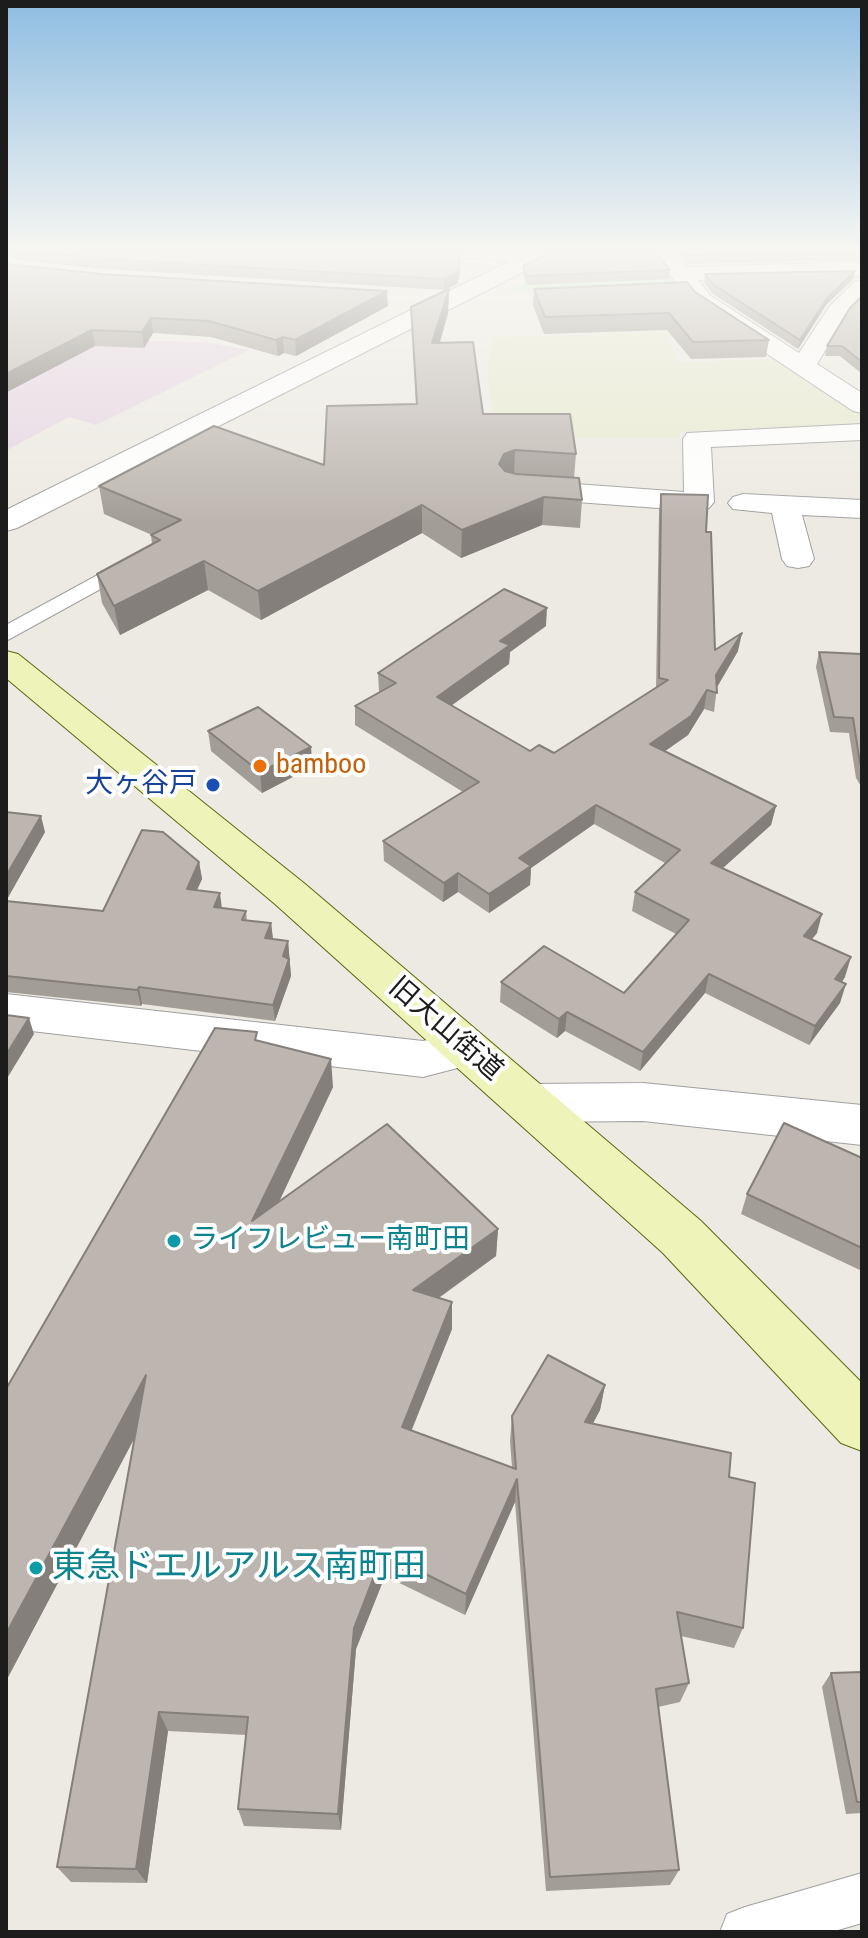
<!DOCTYPE html>
<html>
<head>
<meta charset="utf-8">
<style>
	body { margin:0 }
	#map { position:relative; width:868px; height:1938px; overflow:hidden; background:#edeae3; font-family:"Roboto Condensed",sans-serif }
	canvas { display:block }
	.frame { position:absolute; inset:0; border:8px solid #1c1c1c; pointer-events:none }
</style>
</head>
<body>
<div id="map">
<canvas width="868" height="1938"></canvas>
<div class="frame"></div>
</div>
<script>
const ctx = document.querySelector('canvas').getContext('2d');
ctx.lineJoin = 'round';
function fillPath(path, color) { ctx.fillStyle = color; ctx.fill(path, 'evenodd'); }
const shape = rows => new Path2D(rows.map(r => 'M' + r).join(''));
function strokePath(path, color, width, dash) { ctx.strokeStyle = color; ctx.lineWidth = width; ctx.lineCap = dash ? 'butt' : 'round'; ctx.setLineDash(dash || []); ctx.stroke(path); }
function drawText(font, color, halo, rows, align = 'center') {
  ctx.font = font + ' "Roboto Condensed","Noto Sans JP",sans-serif'; ctx.lineWidth = 8; ctx.setLineDash([]); ctx.textBaseline = 'middle'; ctx.strokeStyle = halo; ctx.fillStyle = color; for (const [text, x, y, turn = 0] of rows) {
    ctx.save(); ctx.translate(x, y); ctx.rotate((+turn || 0) * Math.PI / 180); ctx.textAlign = isNaN(turn) ? turn : align; if (halo) ctx.strokeText(text, 0, 0); ctx.fillText(text, 0, 0); ctx.restore();
  }
}
fillPath(shape([
	[6,338,205,342,249,350,96,425,69,417,9,449,6,448]
]), '#e5d5e2');
fillPath(shape([
	[666,333,679,362,782,359,862,413,862,420,856,424,680,432,679,438,498,437,487,377,493,337]
]), '#e7eacf');
fillPath(shape([
	[662,263,672,280,666,285,506,292,536,274]
]), '#c3f4c9');
const lane = shape([
	[127,559,135,560,138,565,135,570,6,641,6,625,127,559],
	[862,1873,862,1923,831,1932,720,1932,727,1914,745,1907,862,1873]
]);
const street = shape([
	[453,252,556,252,553,257,17,528,6,531,6,510,510,261,464,258,453,252],
	[651,252,674,252,686,267,862,262,862,276,698,280,711,296,799,353,829,307,854,282,862,280,862,300,846,316,817,364,862,393,862,413,853,411,695,306,651,252],
	[862,424,862,440,711,447,714,502,709,508,699,511,522,498,512,495,507,489,512,483,522,480,684,492,683,439,687,433,862,424],
	[743,494,862,500,862,518,802,515,814,559,809,566,798,568,787,566,782,559,772,513,733,509,728,503,733,497,743,494],
	[6,994,423,1041,468,1031,484,1037,491,1049,484,1061,423,1077,6,1028,6,994],
	[643,1083,862,1105,862,1145,643,1121,529,1122,512,1116,505,1103,512,1090,529,1084,643,1083]
]);
const secondary = shape([
	[6,651,18,654,305,884,701,1221,862,1383,862,1451,841,1443,663,1253,275,904,6,678,6,651]
]);
strokePath(lane, '#a0a0a0', 2);
strokePath(street, '#a0a0a0', 2);
strokePath(secondary, '#5b680e', 2);
fillPath(lane, '#fff');
fillPath(street, '#fff');
fillPath(secondary, '#eef3ba');
fillPath(shape([
	[14,252,458,252,460,274,457,284,444,290,105,269,16,260],
	[677,252,862,252,862,260,687,264],
	[6,264,388,306,296,356,284,353,278,356,211,337,153,333,144,348,95,346,7,392,6,392],
	[523,266,670,270,669,279,527,285,523,275],
	[705,274,853,279,826,305,798,349,713,294,704,283],
	[449,289,448,313,440,343,483,414,576,454,574,478,582,500,580,528,542,525,461,558,422,533,261,620,208,590,120,635,102,603,97,574,152,544,151,535,152,535,104,514,99,486,324,465,416,404,411,307],
	[534,289,695,292,769,340,766,357,691,359,667,330,544,334,533,305],
	[862,296,862,374,840,356,825,356,827,346],
	[661,494,706,532,715,650,738,651,717,687,714,712,704,709,688,735,665,751,776,806,771,825,723,868,817,933,812,939,845,977,842,982,840,1003,809,1045,705,993,640,1071,565,1031,557,1038,500,1002,501,982,624,993,676,934,632,911,635,892,665,863,594,824,531,868,530,885,489,913,458,892,443,902,384,861,383,841,463,792,355,725,355,706,379,692,378,673,546,626,510,652,509,664,451,705,530,751,554,753,656,688,659,511],
	[819,652,862,654,862,788,856,778,849,733,830,732,816,667],
	[208,731,311,747,312,767,262,793,211,751],
	[6,812,45,832,6,901,103,911,199,862,202,879,197,890,222,908,246,911,247,921,271,923,273,939,288,941,291,976,275,1021,142,1004,141,1006,6,992],
	[258,1041,333,1087,279,1202,498,1229,496,1256,439,1298,452,1302,452,1329,411,1430,512,1467,510,1441,512,1416,605,1385,600,1410,593,1423,729,1477,743,1628,734,1648,681,1636,689,1683,680,1702,658,1707,679,1870,670,1885,546,1891,515,1502,465,1615,385,1576,356,1649,341,1830,244,1826,238,1809,246,1735,168,1731,147,1883,71,1882,57,1867,135,1437,6,1681,6,1389],
	[862,1158,862,1271,741,1214,747,1194],
	[862,1672,862,1813,846,1814,822,1687,831,1673]
]), '#a39d97');
fillPath(shape([
	[460,264,460,274,457,284,444,290,444,279],
	[855,271,853,279,826,305,798,349,800,340,828,297],
	[449,289,448,313,432,368,432,343],
	[387,291,388,306,296,356,295,340],
	[151,318,153,333,144,348,142,332],
	[92,330,95,346,7,392,6,374],
	[283,337,284,353,278,356,276,340],
	[515,450,514,477,503,481,499,464,504,454],
	[544,497,542,525,461,558,462,530],
	[422,505,422,533,261,620,258,591],
	[204,561,208,590,120,635,114,606],
	[547,608,546,626,510,652,509,664,437,716,437,697,500,641],
	[742,633,738,651,713,694,716,675],
	[707,690,704,709,688,735,648,763,650,744],
	[311,747,312,767,262,793,260,772],
	[596,805,594,824,531,868,530,885,489,913,489,894,519,858],
	[776,806,771,825,707,882,711,863],
	[41,816,45,832,6,901,6,876],
	[199,862,202,879,190,905,187,889],
	[458,873,458,892,443,902,444,883],
	[220,893,222,909,214,907],
	[822,914,817,933,799,955,804,936],
	[271,923,273,940,265,938],
	[288,941,291,976,275,1021,273,1005,283,956],
	[851,957,845,977,830,998,835,979],
	[709,974,705,993,640,1071,643,1052],
	[846,984,840,1003,809,1045,815,1026],
	[139,987,142,1004,141,1006,137,990],
	[567,1012,565,1031,557,1038,559,1019],
	[29,1018,34,1034,6,1080,6,1055],
	[331,1059,333,1087,257,1248,252,1221],
	[498,1229,496,1256,413,1316,413,1290],
	[452,1302,452,1329,403,1452,402,1427],
	[146,1375,154,1401,6,1681,6,1634],
	[605,1385,600,1410,581,1446,585,1422],
	[517,1479,515,1502,465,1615,466,1594],
	[383,1553,385,1576,356,1649,341,1830,338,1814,354,1628],
	[159,1712,168,1731,147,1883,136,1869]
]), '#847f7b');
const building = shape([
	[37,252,458,252,460,264,457,273,444,279,104,259,37,252],
	[552,252,656,252,670,270,527,276,523,266,552,252],
	[686,252,806,252,689,255,686,252],
	[6,264,102,274,387,291,295,340,283,337,276,340,209,321,151,318,142,332,92,330,6,374,6,264],
	[855,271,828,297,800,340,714,285,705,274,855,271],
	[687,282,695,292,769,340,693,342,669,313,545,317,534,289,687,282],
	[449,289,432,343,473,342,483,414,570,414,576,454,515,450,504,454,499,464,505,471,516,474,579,478,582,500,544,497,462,530,422,505,258,591,204,561,114,606,97,574,160,540,151,535,181,520,99,486,214,426,324,465,327,406,417,404,411,307,449,289],
	[862,296,862,362,842,346,827,346,850,308,862,296],
	[661,494,708,495,706,532,711,532,715,650,742,633,716,675,717,693,707,690,691,716,650,744,776,806,711,863,822,914,804,936,851,957,835,979,846,984,815,1026,709,974,643,1052,567,1012,559,1019,501,982,544,946,624,993,689,920,635,892,680,850,596,805,519,858,531,866,489,894,458,873,444,883,383,841,479,782,355,706,396,683,378,673,504,589,547,608,500,641,510,645,437,697,530,751,539,745,554,753,668,680,659,678,661,494],
	[819,652,862,654,862,766,860,763,853,718,834,717,819,652],
	[258,707,311,747,260,772,208,731,258,707],
	[6,812,41,816,6,876,6,812],
	[142,830,163,832,199,862,187,889,220,893,214,907,246,911,242,920,271,923,265,938,288,941,283,956,289,959,273,1005,139,987,137,990,6,976,6,901,103,911,142,830],
	[6,1015,29,1018,6,1055,6,1015],
	[215,1028,257,1032,255,1040,331,1059,252,1221,387,1124,498,1229,413,1290,452,1302,402,1427,516,1469,512,1416,548,1355,605,1385,585,1422,731,1453,729,1477,755,1483,743,1628,677,1612,689,1683,656,1689,679,1870,550,1877,517,1479,466,1594,383,1553,354,1628,338,1814,238,1809,248,1717,159,1712,136,1869,57,1867,146,1375,6,1634,6,1389,215,1028],
	[784,1123,862,1158,862,1248,747,1194,784,1123],
	[862,1672,862,1802,857,1802,831,1673,862,1672]
]);
fillPath(building, '#bdb6b0');
strokePath(building, '#847f7b', 2);
const sky = ctx.createLinearGradient(0, 0, 0, 523);
sky.addColorStop(0, '#8ebde1');
sky.addColorStop(0.48, '#f7f6f2');
sky.addColorStop(1, '#f7f6f200');
ctx.fillStyle = sky;
ctx.fillRect(0, 0, 868, 523);
for (const [x, y, r, color] of [
	[260,766,8,"#e8710a"],
	[213,785,8,"#1a4fb4"],
	[174,1241,8,"#0f9aa8"],
	[36,1568,8,"#0f9aa8"]
]) { const dot = new Path2D(); dot.arc(x, y, r, 0, 2 * Math.PI); ctx.fillStyle = color; ctx.fill(dot); strokePath(dot, '#fff', 3); }
drawText('28px', '#c56008', '#fff', [
	["bamboo",276,766]
], 'left');
drawText('28px', '#164399', '#fff', [
	["大ヶ谷戸",197,785]
], 'right');
drawText('28px', '#1c1c1c', '#fff', [
	["旧大山街道",445,1030,41]
]);
drawText('28px', '#0d838f', '#fff', [
	["ライフレビュー南町田",190,1241]
], 'left');
drawText('34px', '#0d838f', '#fff', [
	["東急ドエルアルス南町田",52,1568]
], 'left');
</script>
</body>
</html>
